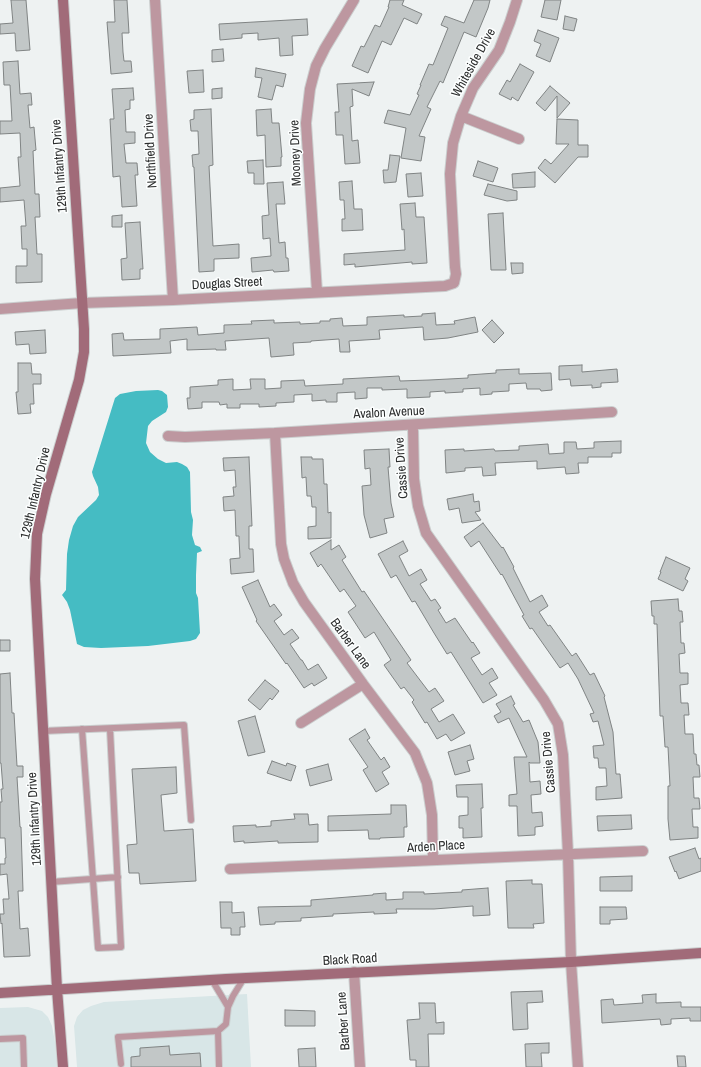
<!DOCTYPE html>
<html>
<head>
<meta charset="utf-8">
<style>
	body { margin:0 }
	canvas { display:block; background:#eef2f2 }
</style>
</head>
<body>
<canvas width="701" height="1067"></canvas>
<script>
const ctx = document.querySelector('canvas').getContext('2d');
ctx.lineJoin = 'round';
function fillPath(path, color) { ctx.fillStyle = color; ctx.fill(path, 'evenodd'); }
const shape = rows => new Path2D(rows.map(r => 'M' + r).join(''));
function strokePath(path, color, width, dash) { ctx.strokeStyle = color; ctx.lineWidth = width; ctx.lineCap = dash ? 'butt' : 'round'; ctx.setLineDash(dash || []); ctx.stroke(path); }
function drawText(font, color, halo, rows, align = 'center') {
  ctx.font = font + ' "Archivo Narrow",sans-serif'; ctx.lineWidth = 3; ctx.setLineDash([]); ctx.textBaseline = 'middle'; ctx.strokeStyle = halo; ctx.fillStyle = color; for (const [text, x, y, turn = 0] of rows) {
    ctx.save(); ctx.translate(x, y); ctx.rotate((+turn || 0) * Math.PI / 180); ctx.textAlign = isNaN(turn) ? turn : align; if (halo) ctx.strokeText(text, 0, 0); ctx.fillText(text, 0, 0); ctx.restore();
  }
}
fillPath(shape([
	[247,994,251,1067,77,1067,74,1026,77,1017,83,1010,91,1006,104,1002],
	[28,1007,42,1011,48,1017,52,1026,55,1042,57,1067,0,1067,0,1008]
]), '#d8e6e7');
fillPath(shape([
	[158,390,162,391,167,395,168,407,166,412,152,421,148,426,146,443,150,452,158,459,166,463,177,462,182,464,187,467,190,472,191,512,193,520,192,535,195,545,200,547,202,551,197,553,196,575,196,593,198,598,200,633,196,639,190,641,148,646,101,648,84,647,77,644,70,610,67,602,62,595,66,590,67,554,69,540,73,526,78,517,96,500,99,495,98,487,93,476,92,472,115,398,120,394,136,391]
]), '#45bcc3');
const building = shape([
	[11,0,26,0,30,50,16,51,15,33,0,34,0,24,13,23,11,0],
	[114,0,127,0,129,33,122,33,123,52,124,61,131,61,132,72,111,74,107,22,115,22,114,0],
	[390,0,404,0,402,5,422,14,417,24,404,18,391,45,382,41,368,73,352,66,361,46,364,47,375,25,380,27,389,7,388,7,390,0],
	[474,0,490,0,488,8,476,37,464,32,443,83,440,81,427,107,431,109,419,136,425,137,421,161,401,158,406,128,384,123,388,110,410,115,419,95,417,94,421,85,420,85,429,64,433,65,448,28,441,25,445,16,464,23,474,0],
	[545,0,561,0,557,20,541,17,545,0],
	[565,16,577,19,574,31,563,29,565,16],
	[307,19,308,35,292,36,293,55,280,56,279,38,258,40,258,33,242,34,242,38,220,40,219,24,307,19],
	[538,30,559,38,550,62,536,56,541,44,534,41,538,30],
	[223,49,224,61,212,62,212,50,223,49],
	[18,61,20,94,31,93,32,105,28,105,30,128,34,127,36,150,33,151,35,194,39,194,40,217,35,217,37,254,42,254,42,282,16,283,16,266,27,266,27,249,22,249,21,226,26,226,24,200,0,202,0,188,20,186,18,157,21,157,20,133,0,134,0,121,12,121,10,85,4,85,3,62,18,61],
	[520,64,534,72,518,101,512,97,511,100,499,94,507,80,510,82,520,64],
	[256,68,286,74,283,87,276,85,272,100,258,97,262,78,255,77,256,68],
	[203,70,204,92,189,93,187,71,203,70],
	[374,82,369,96,352,89,353,106,350,107,352,141,358,140,360,163,345,164,343,135,336,135,335,112,339,112,337,84,374,82],
	[550,86,570,103,557,118,557,96,545,111,536,103,550,86],
	[133,88,134,100,130,100,130,109,125,110,126,132,135,132,135,143,124,144,126,163,137,163,138,175,135,175,137,206,122,207,120,176,113,177,110,119,114,119,112,89,133,88],
	[222,88,222,98,212,99,212,89,222,88],
	[211,109,213,165,209,166,213,246,239,244,239,258,214,259,214,271,199,272,194,167,193,167,192,155,199,154,198,131,191,131,190,120,194,119,194,110,211,109],
	[271,109,272,123,279,123,282,157,281,157,281,166,266,167,265,135,257,136,256,110,271,109],
	[557,119,578,120,578,145,588,145,588,157,578,157,555,183,538,168,545,159,551,164,569,144,556,144,557,119],
	[390,155,400,156,396,182,384,183,383,170,388,170,390,155],
	[263,160,264,184,254,184,254,173,248,173,247,161,263,160],
	[478,161,498,168,493,182,473,176,478,161],
	[535,172,535,187,513,188,512,174,535,172],
	[421,173,423,196,408,197,406,174,421,173],
	[352,181,354,209,362,209,363,230,342,231,342,219,345,219,344,200,340,200,339,182,352,181],
	[283,182,285,204,276,204,279,243,285,242,286,258,288,258,289,271,274,272,273,270,252,272,251,258,271,256,270,238,263,239,262,216,269,215,267,183,283,182],
	[488,184,517,191,517,200,507,201,484,195,488,184],
	[415,203,416,217,424,217,427,263,412,264,412,262,355,267,355,264,344,265,344,254,405,250,404,229,402,230,400,204,415,203],
	[503,213,506,270,491,270,488,214,503,213],
	[122,215,122,227,112,227,112,216,122,215],
	[140,222,143,269,140,269,140,279,122,280,121,259,127,258,125,223,140,222],
	[511,263,523,263,523,273,512,274,511,263],
	[435,313,436,325,455,324,454,321,475,317,478,332,448,338,424,340,423,327,379,330,380,339,349,341,350,352,340,352,339,339,311,341,311,342,293,343,294,355,283,356,271,357,269,338,225,341,226,350,216,350,216,349,187,350,187,339,170,341,171,353,113,356,112,334,123,333,124,340,160,339,160,329,197,327,198,335,224,333,224,325,252,324,251,321,274,320,274,323,300,322,300,324,320,323,320,321,330,321,330,319,342,318,343,326,367,325,367,317,404,315,404,317,422,316,422,314,435,313],
	[492,320,504,333,494,343,482,330,492,320],
	[45,330,46,353,30,354,29,344,16,345,15,332,45,330],
	[18,363,31,363,32,374,41,374,41,384,33,384,34,404,30,404,31,413,18,414,16,392,18,392,18,363],
	[582,365,582,372,617,369,618,382,601,383,601,387,592,388,592,385,571,386,570,379,559,380,559,366,582,365],
	[519,369,519,374,551,373,552,390,541,391,540,389,527,389,526,383,509,384,509,391,492,392,492,394,480,395,480,388,463,389,463,392,445,393,445,391,430,392,430,397,407,398,407,389,382,390,382,388,367,388,367,398,355,399,355,392,337,393,337,402,326,402,326,400,312,401,312,394,294,395,294,402,276,403,276,406,259,407,259,404,240,404,240,408,227,408,227,404,220,405,219,402,202,402,202,408,188,409,187,398,190,398,190,387,218,385,218,380,233,379,233,390,251,389,250,379,265,379,265,389,281,388,281,381,304,380,305,386,343,384,343,379,399,376,400,381,429,380,468,378,468,375,496,373,496,370,519,369],
	[621,441,621,453,612,453,612,457,588,457,588,463,578,463,579,473,566,474,565,467,537,469,537,461,495,463,496,475,483,476,482,467,465,468,465,471,446,473,445,450,464,449,464,451,494,449,495,451,519,450,519,446,548,444,549,454,564,453,564,442,576,442,577,449,594,448,594,442,621,441],
	[389,449,390,467,388,467,391,503,394,517,384,519,387,533,370,538,364,515,362,486,371,485,370,468,365,469,364,450,389,449],
	[249,457,252,526,249,526,249,549,253,549,254,572,231,574,230,559,240,558,239,538,239,536,236,536,235,510,224,511,223,497,234,496,233,487,236,487,235,470,224,471,223,458,249,457],
	[301,457,312,457,312,459,323,459,324,484,327,484,328,513,331,512,331,538,308,539,308,527,316,526,316,507,312,507,311,496,307,496,306,477,302,478,301,457],
	[473,494,474,502,479,501,480,511,475,512,481,520,462,523,459,508,449,510,447,499,473,494],
	[483,523,502,548,503,547,514,567,513,568,530,602,542,595,548,606,539,612,548,626,550,625,572,656,576,653,590,675,594,673,605,696,604,697,613,732,616,774,620,774,622,798,596,800,596,787,607,786,606,768,599,768,598,758,594,758,593,746,604,745,598,721,593,722,590,714,594,713,578,679,568,663,560,668,532,628,530,629,522,616,524,615,502,574,501,575,479,541,471,547,464,537,483,523],
	[331,540,331,550,339,545,346,557,342,560,362,592,364,591,411,660,407,663,429,692,435,688,444,701,431,709,439,722,453,714,465,733,451,741,446,734,437,739,427,722,425,723,412,702,414,700,404,687,401,689,384,665,391,660,374,632,365,638,348,612,356,606,344,589,340,592,321,564,318,567,310,553,331,540],
	[403,541,408,551,399,556,409,576,421,569,427,580,420,584,431,601,435,599,441,608,438,610,446,623,455,618,472,643,473,642,480,653,471,658,482,675,492,668,498,678,489,683,497,695,483,703,451,652,447,654,434,633,415,601,412,602,396,575,391,578,378,554,403,541],
	[666,557,690,568,685,579,688,581,683,591,658,579,661,572,660,572,666,557],
	[258,580,270,607,274,604,282,615,274,621,284,635,292,629,299,638,290,644,301,660,302,660,308,670,318,664,327,678,314,686,312,683,304,688,287,663,286,664,256,621,257,620,242,587,258,580],
	[678,599,679,611,682,611,683,622,680,622,681,643,684,643,685,653,679,654,680,673,688,673,688,684,680,685,681,703,688,703,689,715,684,715,685,734,693,734,694,754,696,754,697,765,699,765,700,777,693,777,694,798,699,798,700,809,692,809,693,827,698,827,698,838,670,840,668,819,668,786,670,786,668,747,665,747,663,716,660,716,657,624,654,624,654,616,652,616,651,601,678,599],
	[0,640,10,640,10,651,0,651,0,640],
	[10,673,12,713,14,713,17,766,23,766,23,777,17,777,20,827,21,827,23,891,18,891,20,929,28,928,30,956,4,957,2,923,1,924,0,914,4,914,3,899,9,899,7,874,0,875,0,864,5,864,5,858,6,858,5,838,0,838,0,802,2,802,1,789,3,789,1,763,0,763,0,674,10,673],
	[265,680,279,691,272,700,270,698,260,710,248,700,265,680],
	[511,696,515,704,513,705,523,722,529,720,538,742,540,763,530,763,529,762,530,782,540,781,541,794,531,795,532,813,542,812,543,826,535,827,535,835,518,836,517,806,509,806,509,795,517,794,514,757,527,757,509,718,498,723,494,716,501,712,496,704,511,696],
	[255,716,265,752,248,756,238,721,255,716],
	[365,729,370,738,367,740,381,760,384,757,390,767,382,772,389,784,376,792,363,770,368,767,349,739,365,729],
	[470,745,474,759,467,761,470,771,455,775,448,752,470,745],
	[272,761,286,766,287,763,296,766,291,781,267,773,272,761],
	[328,764,332,780,310,786,306,770,328,764],
	[176,767,177,793,161,795,164,831,193,829,196,881,140,884,139,873,129,873,127,845,137,844,132,769,176,767],
	[482,784,483,808,481,808,482,837,463,838,463,828,459,828,459,816,468,815,468,797,457,797,456,785,482,784],
	[391,805,406,805,407,827,404,827,404,837,380,838,380,839,369,839,368,830,328,831,328,816,391,814,391,805],
	[294,814,308,814,309,825,318,824,318,842,278,843,278,841,244,843,244,841,234,842,233,826,256,825,256,827,271,826,271,821,295,819,294,814],
	[631,815,632,829,598,831,597,816,631,815],
	[695,848,699,859,701,858,701,871,679,879,676,871,675,872,669,857,695,848],
	[632,876,632,891,600,891,600,877,632,876],
	[532,880,532,884,542,884,544,923,533,924,534,928,508,928,506,881,532,880],
	[488,888,490,915,473,916,473,906,434,909,396,909,397,913,374,914,374,912,333,914,333,916,301,918,301,921,275,922,275,924,260,925,258,907,311,906,311,900,373,895,373,894,386,893,386,900,403,899,403,892,424,892,424,894,462,892,462,890,488,888],
	[220,902,232,902,232,913,244,912,245,927,240,927,240,935,231,935,231,928,221,928,220,902],
	[600,907,626,907,627,919,610,920,610,924,600,924,600,907],
	[542,991,543,1002,527,1003,528,1029,513,1030,511,992,542,991],
	[656,994,656,1003,681,1002,681,1007,701,1007,701,1021,690,1021,690,1018,671,1019,671,1024,661,1025,660,1019,602,1023,601,1000,613,999,614,1005,643,1003,642,995,656,994],
	[419,1003,435,1003,436,1023,444,1022,444,1034,428,1034,429,1067,416,1067,416,1060,410,1060,407,1020,420,1019,419,1003],
	[285,1010,315,1011,315,1026,285,1026,285,1010],
	[549,1043,549,1053,541,1053,542,1067,526,1067,525,1044,549,1043],
	[169,1046,170,1055,200,1053,201,1067,131,1067,131,1057,140,1056,140,1048,169,1046],
	[315,1048,316,1067,299,1067,298,1049,315,1048],
	[677,1056,685,1056,686,1067,678,1067,677,1056]
]);
fillPath(building, '#c2c7c7');
strokePath(building, '#808484', 1);
const lane = shape([
	[82,729,98,948,121,947,110,729],
	[43,731,184,725,191,820],
	[51,882,118,877],
	[212,980,228,1007],
	[218,1031,219,1067],
	[0,1039,23,1038,24,1067],
	[121,1064,118,1037,218,1031,226,1024,228,1007,233,996,244,978]
]);
const street = shape([
	[155,0,173,300],
	[461,116,519,139],
	[317,292,306,123,310,89,316,66,325,48,354,0],
	[0,309,82,303,173,300,445,286,454,283,456,274,455,267,450,174,453,143,461,116,473,88,499,50,510,22,517,0],
	[413,425,414,479,418,506,426,533,544,700,558,724,563,755,568,854,571,962,578,1067],
	[275,433,281,544,284,559,293,583,304,602,363,684,415,753,427,783,432,815,433,860],
	[168,436,185,437,275,433,612,412],
	[301,723,363,684],
	[230,869,643,851],
	[354,972,360,1067]
]);
const secondary = shape([
	[63,0,84,329,84,352,79,380,46,494,37,534,35,579,57,989,63,1067],
	[0,993,226,979,571,962,701,953]
]);
strokePath(lane, '#cbcfcf', 8);
strokePath(street, '#cbcfcf', 12);
strokePath(secondary, '#cbcfcf', 12);
strokePath(lane, '#bd97a0', 6);
strokePath(street, '#bd97a0', 10);
strokePath(secondary, '#a16b79', 10);
drawText('13px', '#2c2e2e', '#fdffff', [
	["Whiteside Drive",474,63,-61],
	["Northfield Drive",151,151,-93],
	["Mooney Drive",296,153,-92],
	["129th Infantry Drive",60,166,-94],
	["Douglas Street",227,284,-3],
	["Avalon Avenue",389,413,-3],
	["Cassie Drive",402,468,-94],
	["129th Infantry Drive",36,493,-77],
	["Barber Lane",350,644,54],
	["Cassie Drive",549,762,-95],
	["129th Infantry Drive",35,819,-93],
	["Arden Place",436,847,-3],
	["Black Road",350,960,-3],
	["Barber Lane",344,1021,-94]
]);
</script>
</body>
</html>
